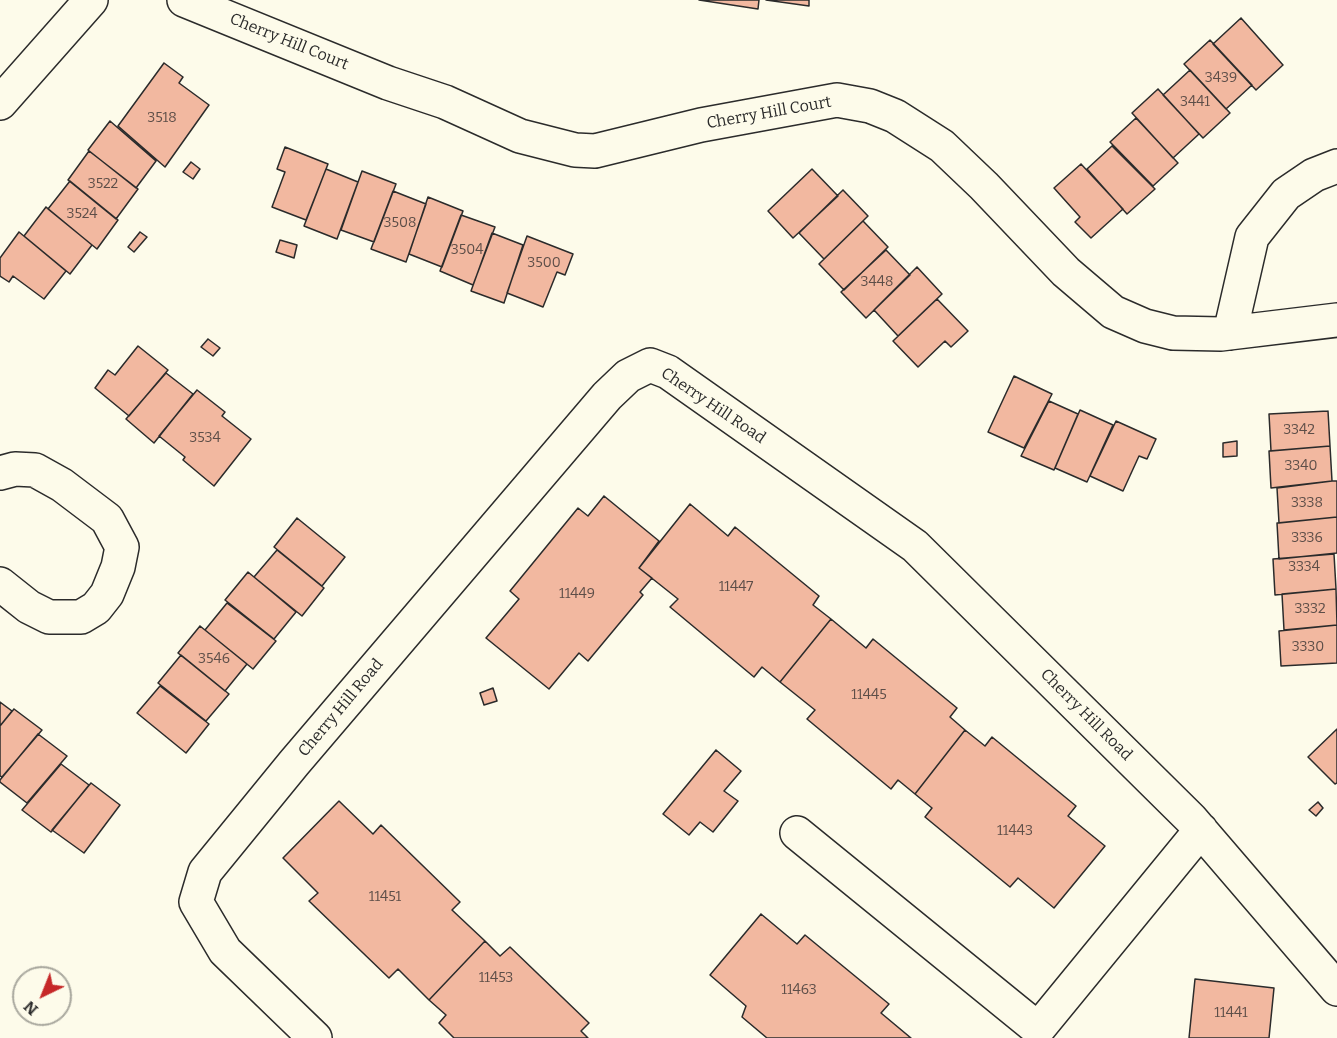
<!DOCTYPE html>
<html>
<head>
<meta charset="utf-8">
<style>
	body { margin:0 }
	#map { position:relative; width:1337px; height:1038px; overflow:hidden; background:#fdfbea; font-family:Bitter,serif }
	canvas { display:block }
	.north { position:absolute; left:12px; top:966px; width:60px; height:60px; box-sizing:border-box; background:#fdfbea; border:2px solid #a9a89e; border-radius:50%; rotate:223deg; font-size:16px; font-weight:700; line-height:24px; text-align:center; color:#2b2b2b }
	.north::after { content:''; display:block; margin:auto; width:21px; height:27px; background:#c62828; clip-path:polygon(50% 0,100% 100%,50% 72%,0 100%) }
</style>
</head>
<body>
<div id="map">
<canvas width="1337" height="1038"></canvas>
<div class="north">N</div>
</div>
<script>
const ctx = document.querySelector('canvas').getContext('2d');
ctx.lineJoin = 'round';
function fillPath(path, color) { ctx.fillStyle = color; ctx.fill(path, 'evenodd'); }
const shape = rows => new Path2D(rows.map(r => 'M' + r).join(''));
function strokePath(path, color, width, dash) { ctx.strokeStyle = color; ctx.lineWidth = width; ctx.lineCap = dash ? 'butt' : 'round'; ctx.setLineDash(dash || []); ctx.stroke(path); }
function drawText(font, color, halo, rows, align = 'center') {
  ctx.font = font + ' Bitter,serif'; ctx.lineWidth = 4.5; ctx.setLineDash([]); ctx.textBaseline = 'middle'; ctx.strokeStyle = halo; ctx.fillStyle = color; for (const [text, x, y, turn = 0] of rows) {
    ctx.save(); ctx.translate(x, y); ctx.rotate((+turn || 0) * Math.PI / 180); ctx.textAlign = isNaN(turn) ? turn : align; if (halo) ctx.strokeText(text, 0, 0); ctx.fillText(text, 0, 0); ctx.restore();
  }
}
const building = shape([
	[699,0,759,0,758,9,699,0],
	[766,0,809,0,809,6,766,0],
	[1241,18,1283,65,1256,90,1213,44,1241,18],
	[1210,40,1252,85,1226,109,1184,64,1210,40],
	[164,63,183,77,179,83,209,105,165,167,118,126,164,63],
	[1190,70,1230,113,1203,138,1163,95,1190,70],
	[1158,89,1199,134,1173,158,1132,113,1158,89],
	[1136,118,1178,163,1153,186,1110,142,1136,118],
	[110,121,156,161,136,188,88,150,110,121],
	[1112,146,1155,189,1127,214,1087,169,1112,146],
	[285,147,328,164,306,220,272,207,285,172,277,169,285,147],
	[89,151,138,189,116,219,68,180,89,151],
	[191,162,200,169,193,179,183,172,191,162],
	[1081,164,1123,209,1091,238,1075,222,1080,217,1054,188,1081,164],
	[326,169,358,182,337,239,304,226,326,169],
	[812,169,838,196,793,238,768,211,812,169],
	[362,171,396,184,374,242,341,230,362,171],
	[70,181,118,220,97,249,48,209,70,181],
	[843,190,868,216,824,259,799,233,843,190],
	[393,191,426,204,406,262,371,249,393,191],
	[428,197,463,211,442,267,409,254,428,197],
	[46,207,92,245,70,274,24,236,46,207],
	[461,215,495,227,473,285,440,271,461,215],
	[863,221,888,247,844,290,819,264,863,221],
	[19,232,66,271,44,299,13,276,9,282,0,276,0,258,19,232],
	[140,232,147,237,134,252,128,247,140,232],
	[492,233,523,245,504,303,471,291,492,233],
	[527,236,573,254,565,275,557,272,543,307,507,293,527,236],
	[280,240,297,245,294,258,276,252,280,240],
	[886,250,910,275,866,318,841,292,886,250],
	[917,267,942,294,898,336,874,310,917,267],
	[937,299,968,331,951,347,945,341,918,367,893,341,937,299],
	[208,339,220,348,213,356,201,347,208,339],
	[138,346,168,370,129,416,95,388,108,370,115,375,138,346],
	[166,373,193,394,154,443,126,419,166,373],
	[1014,376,1052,394,1024,448,988,432,1014,376],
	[197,390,225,412,222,416,251,439,214,486,183,460,185,457,159,436,197,390],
	[1049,401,1078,414,1054,470,1021,456,1049,401],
	[1080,410,1113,425,1087,482,1055,468,1080,410],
	[1328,411,1330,446,1271,451,1269,414,1328,411],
	[1116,421,1156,439,1147,459,1139,456,1123,491,1090,476,1116,421],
	[1237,441,1237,456,1223,457,1223,443,1237,441],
	[1330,446,1332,481,1271,488,1269,451,1330,446],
	[1332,481,1337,481,1337,517,1279,523,1277,488,1332,481],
	[604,496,659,541,639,568,652,578,640,592,643,595,588,661,579,653,549,689,486,638,519,599,510,591,578,508,588,516,604,496],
	[690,504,728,536,735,527,819,596,813,605,831,619,780,682,762,667,754,677,670,607,678,599,639,568,690,504],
	[1337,517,1337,553,1279,559,1277,523,1337,517],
	[297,518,345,557,322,586,274,547,297,518],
	[277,550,324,588,302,616,254,577,277,550],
	[1334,554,1336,589,1275,595,1273,559,1334,554],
	[248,572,296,612,274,639,225,600,248,572],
	[1336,589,1337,625,1284,630,1282,594,1336,589],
	[227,603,276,641,253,669,205,630,227,603],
	[831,619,866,648,873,639,957,708,950,717,965,730,915,794,898,780,891,789,807,719,815,710,780,682,831,619],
	[1337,625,1337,663,1281,666,1279,631,1337,625],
	[200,626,247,664,225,691,178,653,200,626],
	[181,655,229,694,206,721,158,683,181,655],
	[160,686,209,724,186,753,137,713,160,686],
	[493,688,497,701,484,705,480,693,493,688],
	[0,702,12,711,0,726,0,702],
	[14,709,42,730,2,777,0,776,0,726,14,709],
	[1337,729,1337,783,1335,784,1308,757,1337,729],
	[965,730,985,746,992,737,1076,806,1068,816,1105,846,1054,908,1018,878,1010,887,925,817,932,808,915,794,965,730],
	[38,734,67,756,27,803,0,782,0,780,38,734],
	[716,750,741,771,724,791,738,801,713,832,700,822,689,835,663,814,716,750],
	[61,764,89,785,51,832,22,810,61,764],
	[91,783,120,805,84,853,52,830,91,783],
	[339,801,373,834,381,825,460,902,452,910,485,941,429,1000,398,969,389,978,309,901,318,893,283,858,339,801],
	[1318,802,1323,808,1316,816,1309,810,1318,802],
	[761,914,797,944,805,935,889,1004,881,1013,911,1038,767,1038,742,1017,746,1006,710,975,761,914],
	[485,941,500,956,510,947,589,1023,581,1031,588,1038,454,1038,439,1023,446,1015,429,1000,485,941],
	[1195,979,1274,988,1269,1038,1189,1038,1195,979]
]);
fillPath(building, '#f2b8a0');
strokePath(building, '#2b2b2b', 1.5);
const minor = shape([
	[184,0,388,83,445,102,520,136,575,150,595,151,701,125,837,100,870,106,895,116,942,146,984,186,1066,272,1113,312,1145,326,1173,333,1221,334,1337,320],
	[0,103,91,0],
	[1230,333,1252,237,1286,194,1314,175,1337,166],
	[0,473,15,469,35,470,62,485,107,519,122,547,118,567,107,594,96,608,81,617,49,617,29,607,0,584],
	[797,833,1038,1029,1201,830],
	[315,1038,225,951,196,902,205,872,294,763,607,396,628,376,650,365,668,372,915,546,1191,819,1337,989]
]);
strokePath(minor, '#2b2b2b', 36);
strokePath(minor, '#fdfbea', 33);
drawText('14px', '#5d4e48', null, [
	["3439",1221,78],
	["3441",1195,102],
	["3518",162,118],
	["3522",103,184],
	["3524",82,214],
	["3508",400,223],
	["3504",467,250],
	["3500",544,263],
	["3448",877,282],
	["3342",1299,430],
	["3534",205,438],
	["3340",1301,466],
	["3338",1307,503],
	["3336",1307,538],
	["3334",1304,567],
	["11447",736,587],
	["11449",577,594],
	["3332",1310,609],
	["3330",1308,647],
	["3546",214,659],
	["11445",869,695],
	["11443",1015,831],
	["11451",385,897],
	["11453",496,978],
	["11463",799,990],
	["11441",1231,1013]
]);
drawText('16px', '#2b2b2b', '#fdfbea', [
	["Cherry Hill Court",289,42,22],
	["Cherry Hill Court",769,113,-10],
	["Cherry Hill Road",713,406,34],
	["Cherry Hill Road",341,708,-50],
	["Cherry Hill Road",1086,715,45]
]);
</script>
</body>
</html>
